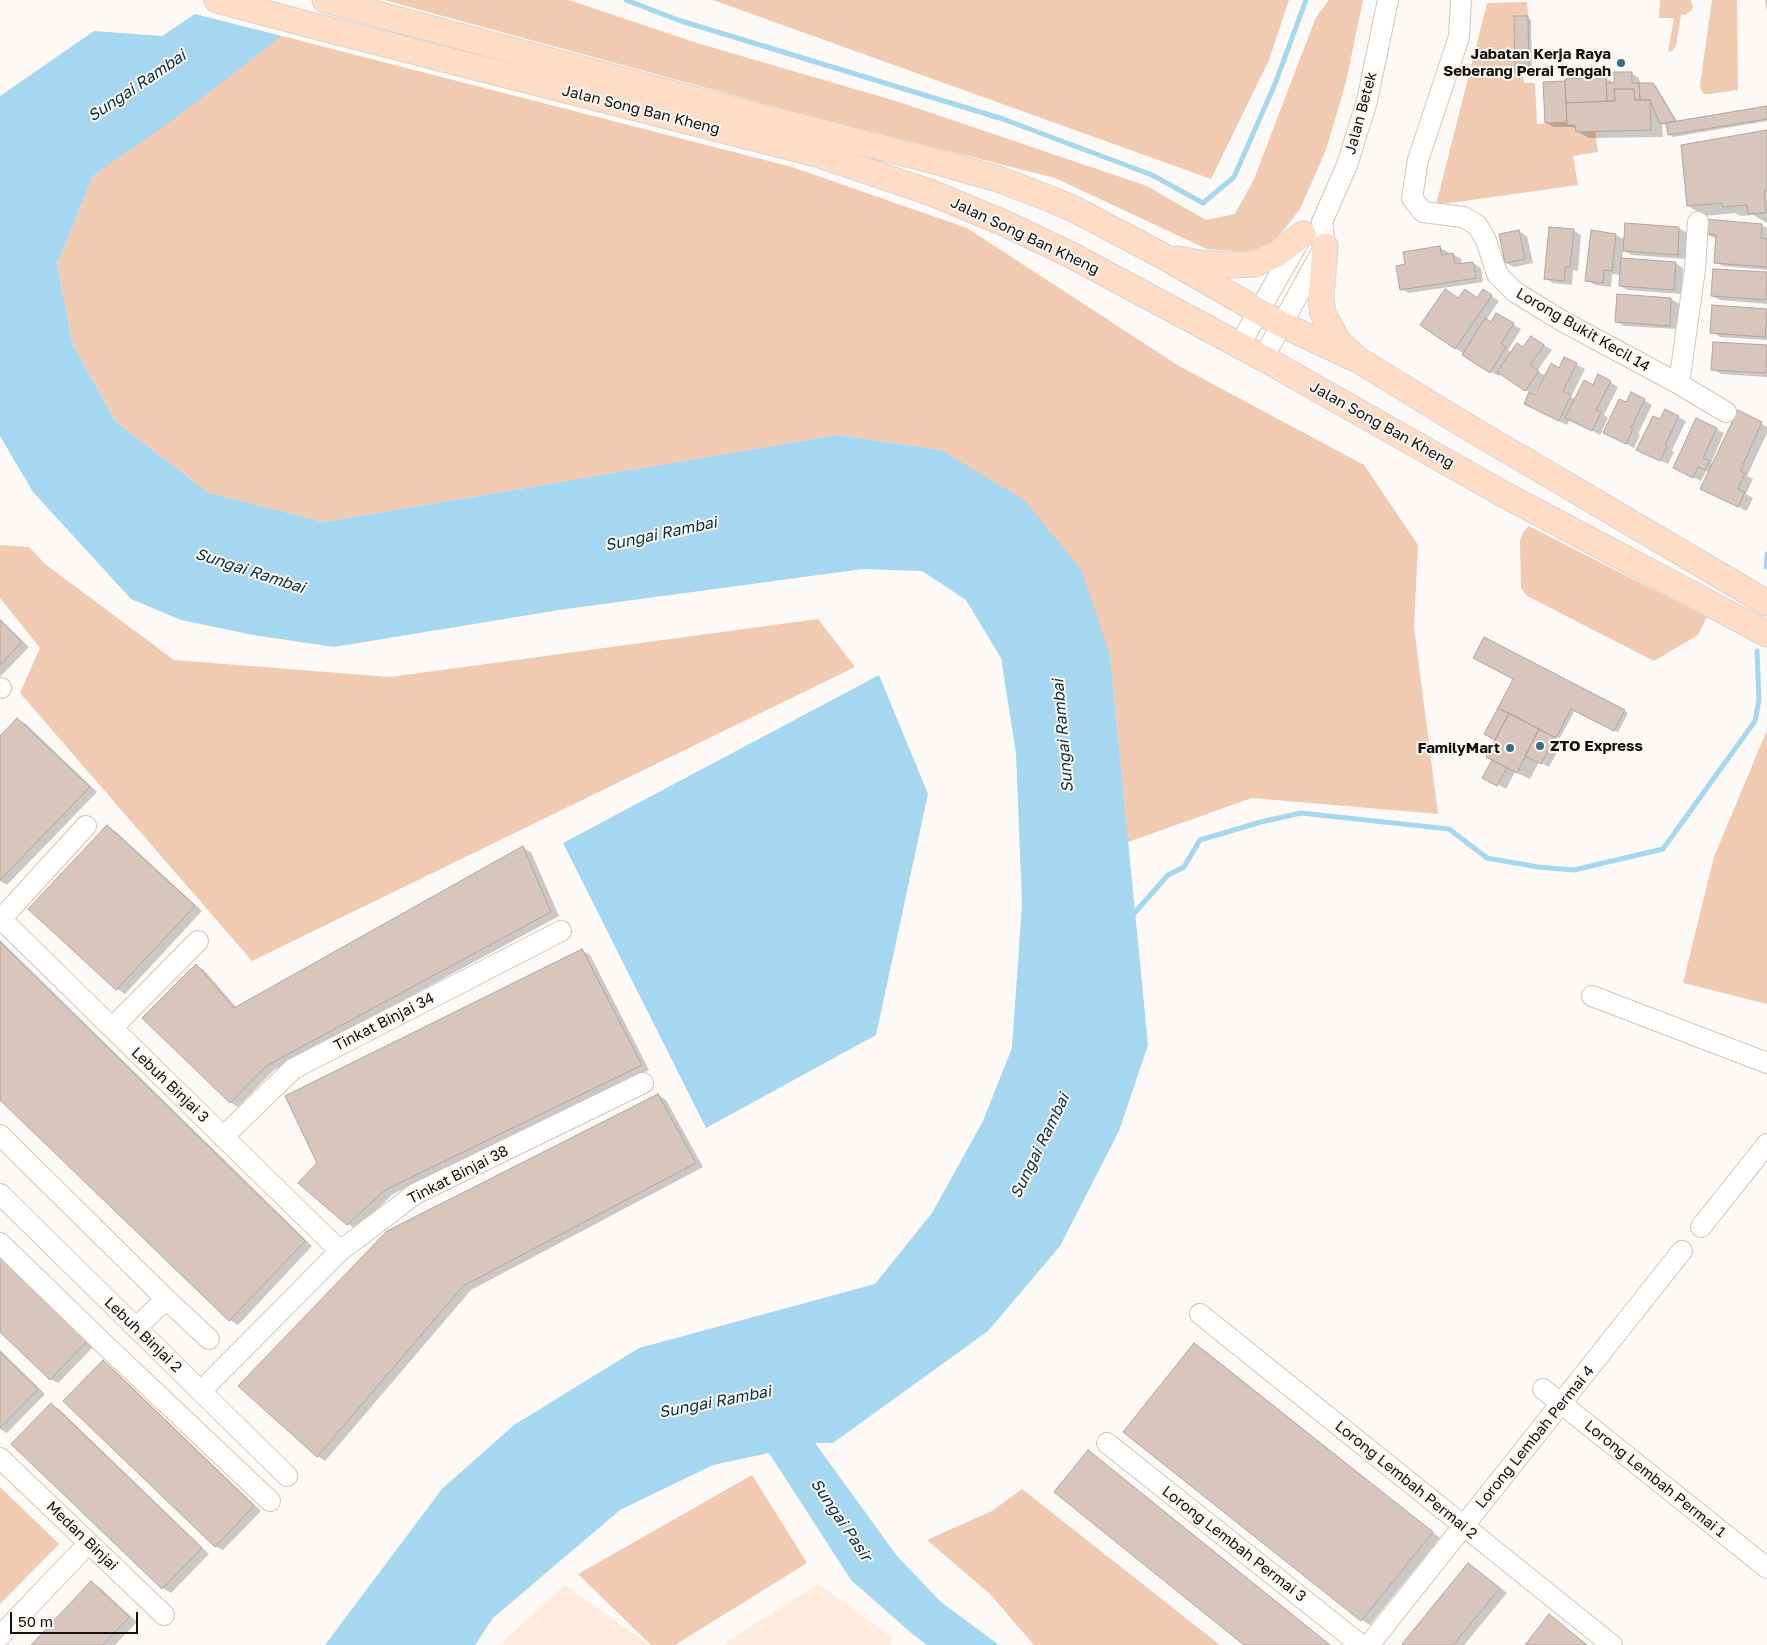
<!DOCTYPE html>
<html>
<head>
<meta charset="utf-8">
<style>
	body { margin:0 }
	#map { position:relative; width:1767px; height:1645px; overflow:hidden; background:#fdf9f7; font-family:"Golos Text",sans-serif }
	canvas { display:block }
	.scale { position:absolute; left:10px; top:1612px; width:128px; height:22px; box-sizing:border-box; border:2px solid #16100d; border-top:0; padding-left:6px; font-size:15px; line-height:18px; white-space:nowrap; color:#16100d; -webkit-text-stroke:4px #fdf9f7; paint-order:stroke }
</style>
</head>
<body>
<div id="map">
<canvas width="1767" height="1645"></canvas>
<div class="scale">50 m</div>
</div>
<script>
const ctx = document.querySelector('canvas').getContext('2d');
ctx.lineJoin = 'round';
function fillPath(path, color) { ctx.fillStyle = color; ctx.fill(path, 'evenodd'); }
const shape = rows => new Path2D(rows.map(r => 'M' + r).join(''));
function strokePath(path, color, width, dash) { ctx.strokeStyle = color; ctx.lineWidth = width; ctx.lineCap = dash ? 'butt' : 'round'; ctx.setLineDash(dash || []); ctx.stroke(path); }
function drawText(font, color, halo, rows, align = 'center') {
  ctx.font = font + ' "Golos Text",sans-serif'; ctx.lineWidth = 4; ctx.setLineDash([]); ctx.textBaseline = 'middle'; ctx.strokeStyle = halo; ctx.fillStyle = color; for (const [text, x, y, turn = 0] of rows) {
    ctx.save(); ctx.translate(x, y); ctx.rotate((+turn || 0) * Math.PI / 180); ctx.textAlign = isNaN(turn) ? turn : align; if (halo) ctx.strokeText(text, 0, 0); ctx.fillText(text, 0, 0); ctx.restore();
  }
}
fillPath(shape([
	[818,1584,893,1638,890,1645,722,1645],
	[565,1585,649,1645,499,1645]
]), '#ffeade');
fillPath(shape([
	[384,0,569,0,697,43,899,102,1147,186,1206,220,1235,214,1254,179,1316,17,1329,0,1363,0,1346,82,1326,150,1300,209,1284,230,1268,246,1245,252,1207,249,1055,178,802,114],
	[713,0,1289,0,1269,60,1211,179],
	[1660,0,1691,0,1693,7,1691,11,1685,15,1681,15,1676,46,1672,51,1668,52,1674,18,1659,18],
	[1712,0,1737,0,1738,90,1709,94,1704,94,1701,90,1700,85],
	[1527,2,1528,16,1514,17,1515,72,1522,72,1524,83,1535,83,1537,124,1567,122,1567,125,1575,125,1576,132,1595,131,1598,152,1573,156,1578,185,1436,205,1487,3],
	[282,36,792,167,967,228,1179,366,1364,465,1418,545,1414,627,1438,814,1252,798,1128,842,1110,655,941,450,837,435,324,522,209,493,116,422,73,345,57,264,93,176],
	[1529,526,1707,617,1698,635,1654,661,1527,596,1521,588,1520,541,1523,532],
	[0,545,29,547,45,564,174,660,390,677,818,619,855,667,252,961,20,693,40,648,0,598],
	[1767,730,1767,1004,1683,983,1714,857],
	[752,1475,807,1563,675,1645,651,1645,578,1574],
	[0,1487,59,1544,0,1604],
	[1022,1489,1220,1645,1034,1645,990,1594,927,1540,992,1511]
]), '#f1cab2');
fillPath(shape([
	[195,14,282,36,174,119,93,176,57,264,73,345,116,422,209,493,324,522,837,435,941,450,1024,500,1081,569,1110,655,1148,1045,1119,1131,1060,1246,988,1331,833,1443,815,1443,897,1556,941,1602,999,1645,927,1645,910,1632,851,1580,769,1453,713,1465,620,1510,493,1618,475,1645,325,1645,442,1489,514,1425,639,1348,875,1284,932,1213,983,1121,1012,1048,1022,904,1016,753,1001,658,966,600,922,571,863,569,559,610,334,647,253,635,181,620,131,599,33,492,0,436,0,96,94,31,162,36],
	[879,675,928,794,876,1035,706,1128,563,843]
]), '#a6d7f0');
fillPath(shape([
	[1765,0,1767,0,1767,9,1766,8],
	[1527,18,1531,20,1532,73,1519,74,1516,71],
	[1631,73,1639,78,1640,84,1652,84,1656,86,1678,123,1767,108,1767,121,1673,137,1669,134,1667,125,1662,124,1663,137,1589,138,1577,131,1577,129,1573,127,1554,127,1546,123,1544,83,1606,78,1616,84],
	[1767,132,1767,223,1753,215,1741,216,1735,213,1705,216,1688,206],
	[1626,225,1679,228,1687,233,1686,259,1632,255,1623,250,1622,260,1675,263,1683,268,1682,294,1628,290,1620,286,1621,275,1612,274,1611,287,1595,285,1587,280,1592,232,1616,235,1625,240],
	[1761,225,1767,228,1767,270,1723,266,1715,262,1717,238,1712,237,1704,233],
	[1573,230,1581,235,1578,271,1573,270,1572,285,1553,283,1545,278],
	[1519,231,1527,236,1533,263,1514,267,1506,263],
	[1439,247,1448,252,1448,255,1453,254,1461,259,1462,265,1473,263,1481,268,1483,282,1409,293,1401,289,1406,265],
	[1714,270,1767,274,1767,304,1720,300,1712,296],
	[1484,291,1499,301,1486,320,1492,323,1497,315,1521,329,1508,350,1512,352,1539,342,1552,350,1537,371,1546,376,1560,369,1565,359,1585,369,1571,397,1575,399,1593,386,1610,382,1618,387,1604,415,1608,418,1600,435,1570,419,1567,425,1525,404,1530,393,1501,373,1499,376,1491,372,1455,348,1459,299,1478,299],
	[1538,388,1539,389,1536,397,1533,396],
	[1618,295,1671,299,1679,304,1678,329,1624,326,1616,321],
	[1714,307,1767,310,1767,340,1720,337,1712,332],
	[1714,343,1767,347,1767,377,1721,374,1713,369],
	[1644,400,1652,405,1638,434,1640,435,1634,448,1612,437,1627,404],
	[1739,411,1767,427,1767,433,1747,476,1753,479,1746,494,1753,498,1747,511,1710,493,1710,472,1706,471,1701,481,1682,472,1716,429,1724,433,1711,463,1713,464],
	[1678,417,1686,421,1672,450,1674,452,1668,464,1646,454,1660,421],
	[0,619,29,647,0,677],
	[1484,639,1628,713,1618,732,1575,710,1560,738,1554,736,1553,738,1562,743,1549,767,1539,762,1530,779,1515,772,1506,789,1484,777,1494,760,1497,740,1514,678],
	[18,720,26,724,97,792,7,885,0,881,0,738],
	[107,826,115,831,202,911,125,994,117,989],
	[523,848,531,852,559,916,274,1070,238,1107,230,1102,196,966,204,970,237,1008],
	[0,940,312,1246,238,1325,230,1320,0,1098],
	[582,950,590,955,649,1070,393,1194,356,1229,348,1224,300,1183],
	[658,1095,666,1100,703,1167,471,1290,325,1461,317,1456,240,1386],
	[0,1251,96,1344,58,1383,50,1379,0,1330],
	[1195,1344,1203,1349,1440,1538,1370,1625,1362,1620,1125,1432],
	[0,1350,45,1394,7,1433,0,1429],
	[103,1362,111,1367,261,1511,223,1550,215,1546],
	[51,1405,59,1409,209,1554,171,1593,163,1588,13,1443],
	[1088,1452,1096,1456,1330,1645,1246,1645],
	[1469,1564,1507,1593,1464,1645,1405,1645],
	[91,1583,99,1587,137,1622,115,1645,33,1645]
]), '#0003');
strokePath(shape([
	[626,0,678,20,1003,119,1152,175,1203,203,1234,177,1275,84,1306,0],
	[1766,567,1767,554],
	[1130,918,1168,875,1184,867,1200,840,1261,822,1301,813,1449,829,1487,858,1538,867,1574,870,1663,849,1755,721,1759,700,1757,651]
]), '#a6d7f0', 5);
const building = shape([
	[1514,16,1528,16,1529,72,1515,72,1514,16],
	[1614,72,1632,72,1632,83,1639,83,1640,100,1635,100,1634,89,1614,89,1615,101,1607,101,1606,83,1614,83,1614,72],
	[1606,77,1607,101,1566,103,1565,79,1606,77],
	[1565,81,1567,122,1545,123,1543,82,1565,81],
	[1639,83,1653,83,1676,121,1660,124,1650,100,1640,100,1639,83],
	[1614,89,1634,89,1635,100,1650,100,1651,130,1576,132,1575,125,1567,125,1566,103,1615,101,1614,89],
	[1767,106,1767,119,1668,135,1666,123,1767,106],
	[1767,130,1767,190,1764,192,1766,213,1748,214,1747,205,1722,207,1722,203,1687,206,1681,145,1767,130],
	[1704,219,1762,224,1761,238,1767,239,1767,267,1714,263,1716,235,1703,233,1704,219],
	[1625,223,1679,227,1678,255,1623,251,1625,223],
	[1549,227,1574,229,1570,267,1565,267,1564,281,1544,279,1549,227],
	[1519,230,1525,259,1505,263,1499,234,1519,230],
	[1591,230,1616,234,1612,271,1604,270,1603,283,1585,281,1591,230],
	[1440,246,1441,255,1453,253,1455,264,1473,262,1476,278,1400,290,1396,266,1405,264,1403,252,1440,246],
	[1621,258,1676,262,1674,290,1619,286,1621,258],
	[1713,269,1767,272,1766,300,1711,296,1713,269],
	[1445,289,1458,298,1465,289,1477,298,1483,289,1492,295,1455,349,1420,325,1445,289],
	[1617,294,1671,298,1670,326,1615,322,1617,294],
	[1712,305,1767,309,1765,337,1710,333,1712,305],
	[1496,313,1514,323,1501,344,1506,347,1490,373,1462,355,1485,318,1491,322,1496,313],
	[1531,336,1544,345,1530,365,1539,371,1525,391,1497,372,1517,343,1523,347,1531,336],
	[1713,342,1767,345,1766,373,1711,370,1713,342],
	[1564,357,1577,363,1563,391,1571,395,1559,421,1524,404,1529,392,1535,395,1551,363,1559,368,1564,357],
	[1598,374,1611,381,1596,410,1601,412,1592,431,1565,418,1584,380,1593,385,1598,374],
	[1631,392,1645,399,1631,428,1633,429,1626,444,1603,433,1619,399,1626,402,1631,392],
	[1665,409,1679,416,1665,445,1667,446,1660,461,1636,450,1653,416,1660,419,1665,409],
	[1738,410,1762,422,1740,471,1745,473,1738,489,1745,492,1738,507,1700,489,1738,410],
	[1696,418,1717,428,1703,458,1710,461,1705,470,1698,467,1693,478,1673,468,1696,418],
	[0,620,22,642,0,665,0,620],
	[1484,637,1625,710,1614,731,1571,709,1556,738,1498,708,1513,679,1473,658,1484,637],
	[1498,708,1509,713,1495,740,1484,734,1498,708],
	[1509,713,1539,729,1517,773,1486,757,1509,713],
	[17,718,90,787,0,880,0,736,17,718],
	[1539,729,1555,737,1541,764,1525,756,1539,729],
	[1492,760,1507,768,1497,786,1482,778,1492,760],
	[107,825,195,906,116,990,28,909,107,825],
	[523,846,551,912,266,1066,230,1103,142,1018,196,964,234,1008,523,846],
	[0,942,305,1241,229,1321,0,1100,0,942],
	[582,949,642,1065,385,1190,347,1225,298,1183,317,1163,285,1096,582,949],
	[658,1094,696,1163,463,1286,317,1457,238,1386,387,1231,658,1094],
	[0,1253,89,1339,50,1380,0,1332,0,1253],
	[1194,1343,1433,1532,1361,1621,1123,1432,1194,1343],
	[0,1352,38,1389,0,1428,0,1352],
	[103,1360,254,1506,215,1547,63,1401,103,1360],
	[51,1403,202,1548,162,1589,11,1444,51,1403],
	[1088,1450,1330,1645,1244,1645,1054,1492,1088,1450],
	[1468,1563,1500,1588,1453,1645,1403,1645,1402,1644,1468,1563],
	[91,1581,129,1617,103,1645,31,1645,91,1581],
	[1549,1614,1587,1645,1525,1645,1549,1614]
]);
fillPath(building, '#d8c6bc');
strokePath(building, '#b5a49a', 1);
const minor = shape([
	[1461,0,1459,37,1418,160,1412,198,1423,212,1463,217,1477,225,1486,240,1497,274,1515,292,1564,322,1679,384,1726,412],
	[1239,346,1300,239],
	[1263,358,1325,246,1322,222,1347,165,1367,101,1388,0],
	[1679,384,1695,269,1698,222],
	[0,688,1,688],
	[0,918,340,1251],
	[1,919,86,826],
	[1592,996,1767,1063],
	[112,1028,198,941],
	[0,1135,166,1299,209,1339],
	[223,1137,293,1069,561,931],
	[0,1194,287,1476],
	[1701,1227,1767,1144],
	[0,1243,103,1343,270,1501],
	[1200,1314,1612,1645],
	[136,1328,166,1299],
	[1543,1389,1767,1568],
	[201,1391,340,1251,415,1194,643,1083],
	[1107,1443,1361,1645],
	[0,1458,164,1615],
	[0,1636,89,1543],
	[1369,1645,1682,1251]
]);
const major = shape([
	[217,0,318,27,820,155,932,193,1006,224,1071,255,1263,358,1505,495,1767,634],
	[325,0,704,102,938,162,1001,180,1050,199,1074,209,1163,256,1281,324,1360,361,1463,424,1767,603],
	[1325,246,1321,298,1323,314,1339,343,1352,354],
	[1178,259,1199,263,1229,265,1255,264,1277,254,1303,234]
]);
strokePath(minor, '#d6c4ba', 22);
strokePath(major, '#d5d4d3', 27);
strokePath(minor, '#fff', 20);
strokePath(major, '#ffdcc5', 25);
for (const [x, y, r, color] of [
	[1621,63,5,"#356d88"],
	[1540,746,5,"#356d88"],
	[1510,748,5,"#356d88"]
]) { const dot = new Path2D(); dot.arc(x, y, r, 0, 2 * Math.PI); ctx.fillStyle = color; ctx.fill(dot); strokePath(dot, '#fdf9f7', 2); }
drawText('bold 15px', '#16100d', '#fdf9f7', [
	["Jabatan Kerja Raya",1611,54],
	["Seberang Perai Tengah",1611,71],
	["ZTO Express",1550,746,"left"],
	["FamilyMart",1500,748]
], 'right');
drawText('15px', '#16100d', '#fdf9f7', [
	["Jalan Song Ban Kheng",641,110,14],
	["Jalan Betek",1361,113,-75],
	["Jalan Song Ban Kheng",1025,236,25],
	["Lorong Bukit Kecil 14",1583,330,30],
	["Jalan Song Ban Kheng",1382,425,29],
	["Tinkat Binjai 34",384,1022,-27],
	["Lebuh Binjai 3",170,1085,44],
	["Tinkat Binjai 38",458,1175,-27],
	["Lebuh Binjai 2",143,1335,44],
	["Lorong Lembah Permai 4",1535,1437,-51],
	["Lorong Lembah Permai 1",1655,1479,39],
	["Lorong Lembah Permai 2",1406,1480,39],
	["Medan Binjai",82,1536,44],
	["Lorong Lembah Permai 3",1234,1544,38]
]);
drawText('italic 16px', '#053042', '#fdf9f7', [
	["Sungai Rambai",137,86,-34],
	["Sungai Rambai",661,534,-12],
	["Sungai Rambai",250,571,18],
	["Sungai Rambai",1063,736,-95],
	["Sungai Rambai",1040,1146,-64],
	["Sungai Rambai",715,1402,-11],
	["Sungai Pasir",841,1520,56]
]);
</script>
</body>
</html>
